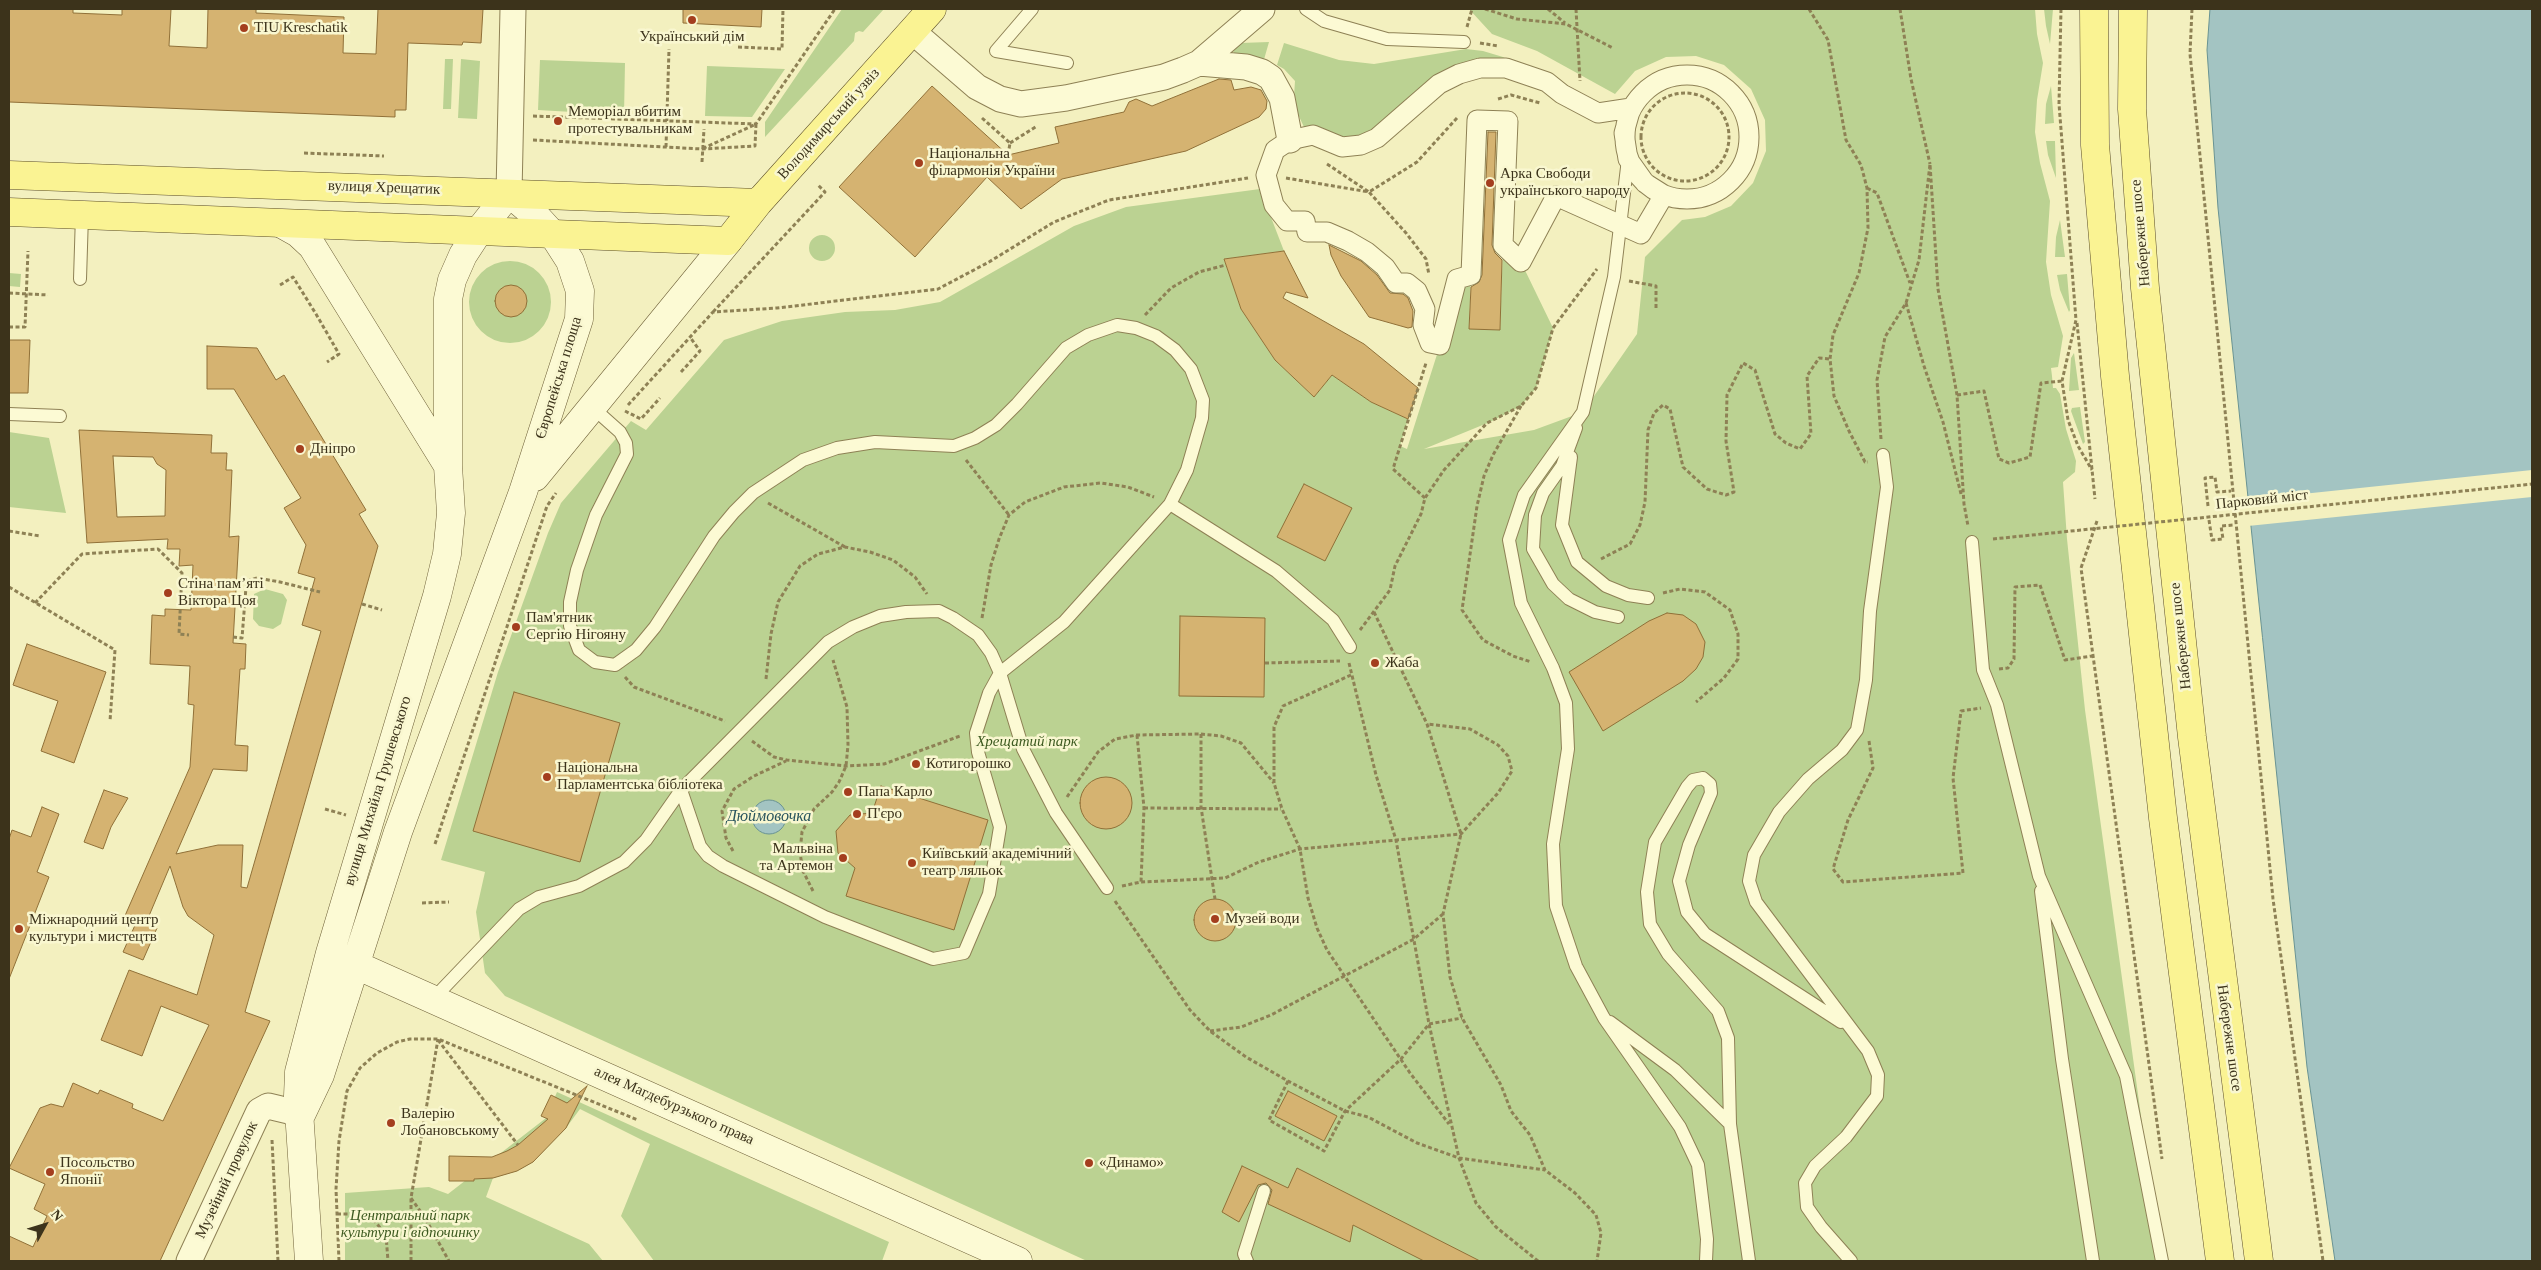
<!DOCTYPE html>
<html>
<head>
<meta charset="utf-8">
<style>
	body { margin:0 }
	#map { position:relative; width:2541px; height:1270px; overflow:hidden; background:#f3f0bf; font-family:Georgia,serif }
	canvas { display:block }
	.frame { position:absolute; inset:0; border:10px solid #3c331b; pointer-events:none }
	.north { position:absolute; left:20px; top:1200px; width:50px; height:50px; -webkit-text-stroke:4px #f9f7d0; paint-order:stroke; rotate:51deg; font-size:14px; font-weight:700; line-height:20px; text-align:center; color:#3c331b }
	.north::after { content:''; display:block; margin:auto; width:18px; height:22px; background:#3c331b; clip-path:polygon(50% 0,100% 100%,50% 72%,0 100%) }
</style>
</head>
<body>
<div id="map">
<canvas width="2541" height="1270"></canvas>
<div class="frame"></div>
<div class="north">N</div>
</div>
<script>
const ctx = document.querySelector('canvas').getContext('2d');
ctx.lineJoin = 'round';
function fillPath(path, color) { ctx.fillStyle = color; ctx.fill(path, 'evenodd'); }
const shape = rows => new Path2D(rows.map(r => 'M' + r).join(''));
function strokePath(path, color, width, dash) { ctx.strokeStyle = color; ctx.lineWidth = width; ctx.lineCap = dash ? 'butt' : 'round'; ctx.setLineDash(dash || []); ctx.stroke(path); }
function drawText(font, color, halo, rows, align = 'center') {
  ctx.font = font + ' Georgia,serif'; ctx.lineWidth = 5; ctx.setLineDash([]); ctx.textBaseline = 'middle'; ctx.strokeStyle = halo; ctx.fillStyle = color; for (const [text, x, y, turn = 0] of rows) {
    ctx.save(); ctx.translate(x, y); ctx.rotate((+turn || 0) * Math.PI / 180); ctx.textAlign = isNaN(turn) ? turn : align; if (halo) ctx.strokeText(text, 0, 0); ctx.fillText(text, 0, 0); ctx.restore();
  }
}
fillPath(shape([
	[842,9,884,9,863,32,859,31,855,33,854,41,765,137,765,122],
	[1469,9,2035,9,2037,34,2043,63,2037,100,2035,132,2040,163,2050,201,2046,262,2051,295,2063,336,2058,367,2051,368,2052,376,2053,388,2056,388,2060,394,2066,429,2076,461,2075,472,2063,482,2067,539,2085,710,2161,1261,1087,1261,505,996,485,973,476,912,485,872,441,860,498,672,548,533,561,503,631,421,646,430,724,340,782,321,845,312,895,310,940,302,1074,226,1126,207,1260,189,1284,251,1224,259,1241,309,1275,360,1314,397,1332,375,1371,402,1408,419,1400,446,1407,449,1440,345,1457,279,1471,275,1469,328,1500,330,1503,245,1521,262,1553,328,1536,388,1521,406,1490,422,1424,449,1534,430,1583,412,1637,334,1645,257,1682,220,1705,217,1731,206,1753,183,1766,151,1765,120,1751,89,1724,65,1696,56,1666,57,1635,71,1615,94,1537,51,1492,34],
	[2044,9,2053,9,2050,44,2046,26],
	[1269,42,1263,63,1235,54,1232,50,1240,43],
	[1284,43,1339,60,1374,64,1466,49,1483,51,1503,57,1526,69,1480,68,1361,145,1313,135,1304,127,1296,110,1294,96,1295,81,1284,69,1277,65],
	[445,59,453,59,451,109,443,109],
	[461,59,480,61,477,119,458,118],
	[540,60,625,63,624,115,538,110],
	[707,66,785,69,752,117,705,116],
	[2051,86,2054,123,2045,124,2046,104],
	[2046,141,2055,141,2056,178,2048,155],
	[2060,220,2065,257,2055,257,2056,237],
	'809 248a13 13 0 1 1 26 0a13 13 0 1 1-26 0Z',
	'469 302a41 41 0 1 1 82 0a41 41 0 1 1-82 0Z',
	[9,273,21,274,20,287,9,286],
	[2067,274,2070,310,2069,312,2060,290,2057,275],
	[2074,353,2079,390,2069,391,2071,358],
	[2080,407,2085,442,2083,444,2071,411,2072,408],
	[9,432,49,438,66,513,9,507],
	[265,589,283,594,287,600,281,624,273,629,259,626,253,619,254,594],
	[557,1092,889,1242,882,1261,654,1261,621,1216,650,1144,580,1109,566,1128,533,1162,517,1171,493,1178,486,1197,589,1244,603,1261,345,1261,345,1193,429,1187,448,1194,546,1118]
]), '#bbd292');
const water = shape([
	[2210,9,2532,9,2532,1261,2335,1261,2307,1067,2218,208,2207,50,2210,9],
	'752 817a17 17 0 1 1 34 0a17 17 0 1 1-34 0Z'
]);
fillPath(water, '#a3c4c2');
strokePath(water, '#699393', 1);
fillPath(shape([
	[2532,470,2532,497,2248,526,2245,500]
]), '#f3f0bf');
const building = shape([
	[9,9,73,9,73,13,122,15,122,9,171,9,169,46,207,48,208,9,256,9,256,13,344,17,343,53,376,54,378,9,483,9,481,43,463,42,462,45,408,43,406,110,395,110,395,117,9,102,9,9],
	[683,9,762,9,761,27,683,23,683,9],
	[1219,79,1231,80,1234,90,1251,87,1261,90,1267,101,1266,109,1259,117,1186,151,1062,179,1021,209,987,177,915,257,839,187,932,86,1008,155,1059,143,1055,127,1124,112,1129,102,1136,99,1152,106,1219,79],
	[1488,132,1496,132,1492,245,1495,253,1502,260,1500,330,1469,329,1471,287,1479,282,1482,275,1488,132],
	[1329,245,1361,261,1377,275,1390,293,1403,294,1408,298,1413,311,1412,327,1408,328,1369,317,1341,276,1331,255,1329,245],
	[1284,251,1308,298,1286,292,1283,298,1364,344,1418,388,1408,419,1371,402,1332,375,1314,397,1275,360,1241,309,1224,259,1284,251],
	'495 301a16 16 0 1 1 32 0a16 16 0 1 1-32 0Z',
	[9,340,30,340,28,393,9,393,9,340],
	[207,346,257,348,276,380,284,375,366,510,359,514,378,546,245,1012,270,1021,160,1261,9,1261,9,1236,33,1247,47,1216,34,1209,45,1184,9,1168,40,1108,51,1104,63,1107,73,1083,98,1094,100,1090,133,1104,132,1108,163,1121,209,1025,161,1006,142,1056,101,1040,129,970,197,995,214,935,188,916,183,907,170,866,146,923,157,928,143,960,123,952,136,923,124,918,190,767,194,705,188,704,190,666,150,664,152,615,165,616,165,609,191,610,193,565,179,566,180,549,167,549,168,539,87,543,79,430,212,435,211,453,227,453,226,470,232,470,229,537,239,536,233,643,246,644,245,669,240,669,235,745,248,746,247,771,213,769,176,854,218,845,243,845,241,887,247,888,321,631,302,625,315,578,298,573,306,545,284,508,301,498,234,389,207,389,207,346],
	[113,456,153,457,157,464,166,470,165,516,117,517,113,456],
	[1304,484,1352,508,1325,561,1277,537,1304,484],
	[1667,613,1683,615,1696,624,1705,642,1703,657,1696,669,1683,681,1603,731,1569,672,1649,621,1667,613],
	[1180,616,1265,618,1264,697,1179,696,1180,616],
	[27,644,106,672,74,763,41,751,58,701,13,685,27,644],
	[514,692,620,723,580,862,473,831,514,692],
	'1080 803a26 26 0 1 1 52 0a26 26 0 1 1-52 0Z',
	[881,786,988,820,954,930,846,896,855,868,838,853,836,831,850,815,872,813,881,786],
	[104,790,128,798,111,827,103,849,84,842,104,790],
	[42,807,59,814,37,872,49,877,9,979,9,839,12,830,31,837,42,807],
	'1194 920a21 21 0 1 1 42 0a21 21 0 1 1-42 0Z',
	[587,1086,566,1128,533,1162,517,1171,493,1178,474,1179,474,1181,449,1181,449,1156,492,1157,507,1151,518,1145,548,1119,541,1116,551,1095,567,1103,587,1086],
	[1288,1091,1337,1116,1324,1141,1275,1116,1288,1091],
	[1242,1166,1288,1188,1297,1168,1480,1261,1424,1261,1353,1225,1350,1242,1268,1204,1272,1190,1266,1183,1258,1185,1239,1222,1222,1212,1242,1166]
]);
fillPath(building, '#d5b371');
strokePath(building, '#907038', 1);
const service = shape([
	[1032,9,996,51,1067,63],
	[1306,9,1324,21,1387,39,1464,42],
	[1628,159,1614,277,1583,412,1524,495,1509,540,1521,603,1553,668,1566,703,1568,749,1553,844,1556,906,1576,966,1604,1018,1680,1127,1698,1165,1707,1239,1706,1261],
	[80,279,82,215],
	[592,407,620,432,626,443,627,454,596,515,577,570,570,602,570,626,579,650,595,662,615,665,636,650,655,627,714,536,734,512,753,493,803,460,837,448,875,442,954,446,975,438,996,425,1017,404,1066,348,1088,335,1117,325,1136,328,1156,336,1175,350,1191,369,1203,400,1202,418,1187,470,1170,504,1064,622,1000,673,989,693,976,733,978,752,1000,827,989,894,964,953,933,959,825,917,723,866,708,856,700,846,681,790],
	[9,414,60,416],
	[1576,428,1562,466,1543,493,1535,515,1533,549,1553,584,1569,599,1595,612,1618,617],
	[1571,457,1562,525,1577,562,1606,586,1628,595,1648,598],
	[1170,504,1276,571,1333,620,1350,647],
	[1972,542,1983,670,1997,705,2039,876,2126,1076,2162,1261],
	[2041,891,2062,1059,2093,1261],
	[434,998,519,909,539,897,579,886,624,862,646,840,681,790,828,642,853,627,880,616,906,612,939,611,953,618,978,635,991,653,1000,673,1023,749,1056,813,1107,888],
	[1610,1022,1675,1070,1730,1124],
	[1247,1261,1244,1254,1264,1191],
	[1749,1261,1730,1124,1728,1038,1718,1011,1668,954,1650,924,1647,892,1655,842,1687,787,1693,780,1703,778,1710,784,1711,793,1689,845,1679,881,1687,912,1705,934,1841,1022],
	[1851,1261,1821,1227,1807,1207,1805,1183,1815,1166,1846,1137,1877,1096,1878,1075,1868,1051,1756,902,1749,881,1754,855,1779,812,1808,779,1842,750,1857,730,1866,680,1870,611,1887,487,1883,455]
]);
const pedestrian = shape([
	[1480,68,1506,68,1547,82,1562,94,1598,113,1631,108,1624,133,1628,159,1645,183,1664,195,1641,234,1556,196,1521,262,1503,245,1508,121,1477,120,1471,275,1457,279,1440,345,1430,343,1423,325,1425,309,1417,291,1407,283,1396,283,1385,267,1367,252,1348,241,1327,232,1307,232,1305,221,1287,221,1274,205,1266,175,1275,150,1290,140,1313,135,1342,147,1361,145,1377,138,1439,84,1459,74,1480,68],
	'1625 137a62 62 0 1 1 124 0a62 62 0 1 1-124 0Z'
]);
const minor = shape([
	[912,31,977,87,1000,99,1021,104,1066,98,1164,77,1183,70,1199,63,1262,9],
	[1199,63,1246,67,1262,72,1271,78,1282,98,1290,140],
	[509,193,513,9],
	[189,1261,259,1111,268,1106,289,1111,300,1117]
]);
const secondary = shape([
	[282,224,298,233,312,246,448,466],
	[535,477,728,241],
	[338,957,1018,1261],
	[300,1117,320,1075,398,832,523,492,579,319,580,291,570,261,554,236,533,213,509,193,478,232,463,255,452,280,448,299,448,466,451,513,447,554,437,596,330,953,299,1072,298,1096,309,1261]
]);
const primary = shape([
	[2094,9,2095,145,2115,376,2163,818,2220,1261],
	[2133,9,2132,109,2145,288,2192,737,2259,1261],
	[9,175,758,203],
	[9,212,728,241,758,203,932,9]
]);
strokePath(service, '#8e8155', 14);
strokePath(pedestrian, '#8e8155', 21);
strokePath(minor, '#8e8155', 27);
strokePath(secondary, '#6f6139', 29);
strokePath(primary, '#5b4d2a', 29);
strokePath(shape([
	[1485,9,1517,19,1566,24,1613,48],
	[1548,9,1565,23],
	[1809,9,1828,40,1846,140,1861,165,1867,188,1868,228,1859,273,1833,335,1830,359,1834,396,1849,431,1865,462,1868,462],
	[1900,9,1911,79,1930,164],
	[2061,9,2059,104,2076,320,2062,381,2068,420,2078,446,2092,470],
	[2192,9,2190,54,2273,899,2323,1261],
	[1467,27,1472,9],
	[1480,43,1498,46],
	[738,47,782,49,783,9],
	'1641 137a44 44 0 1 1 88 0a44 44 0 1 1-88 0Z',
	[1498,99,1511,95,1540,103],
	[533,116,756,124,835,9],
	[982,118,1010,143,1008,155],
	[533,140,702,149,755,146,756,124,702,149],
	[1010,143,1037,126],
	[666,147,669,49],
	[304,153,384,156],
	[702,162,704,129],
	[1327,164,1369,192,1417,162,1457,118],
	[1286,178,1369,192,1406,233,1426,259,1429,275],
	[1867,188,1877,193,1910,283],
	[1629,281,1656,286,1656,308],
	[280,285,293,277,316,314,339,354,327,362],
	[9,293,48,295],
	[1906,303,1924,366,1943,422,1961,494],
	[713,312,825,192,818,185],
	[1145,315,1171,288,1199,272,1226,265],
	[2077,323,2095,499],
	[9,327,25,327,28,251],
	[681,372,700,351,690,337],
	[1957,395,1984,391,1999,459,2009,463,2030,457,2041,383,2062,381],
	[628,405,713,312,777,308,938,289,989,262,1054,222,1109,200,1248,178],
	[1521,406,1493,455,1484,476,1477,506,1462,610,1483,640,1513,656,1531,662],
	[625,411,641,419,660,398],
	[1881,439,1877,380,1885,337,1906,303,1919,260,1930,164,1938,289,1957,395,1964,504,1968,526],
	[966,460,1009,515],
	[1425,498,1393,469,1426,363],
	[768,503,845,547],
	[2208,506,2205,478,2215,477,2217,492,2231,491],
	[2209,520,2212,540,2223,539,2221,526,2234,525],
	[2097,521,2081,568,2162,1159],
	[9,531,40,536],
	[1601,559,1630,544,1640,525,1645,502,1648,430,1654,413,1663,405,1670,409,1683,467,1707,489,1726,495,1734,492,1726,441,1727,395,1743,363,1755,370,1775,434,1786,443,1800,449,1811,434,1807,376,1819,358,1830,359],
	[9,587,115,650,110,721],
	[1663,593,1680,589,1705,592,1730,610,1738,634,1738,659,1724,678,1696,702],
	[35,603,82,554,158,549,182,573,179,634,189,635],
	[362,604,382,610],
	[1374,612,1427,724,1461,834,1443,914,1450,977,1462,1018,1501,1085,1511,1111,1530,1135,1545,1170,1575,1193,1596,1215,1601,1233,1597,1261],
	[982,618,991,565,999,539,1009,515,1025,502,1064,487,1101,483,1128,487,1154,497],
	[1360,630,1390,590,1395,566,1421,514,1425,498,1444,470,1487,423,1521,406,1536,388,1553,328,1597,269],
	[233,637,242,638,246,587,250,580,257,578,280,582,320,592],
	[1265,663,1340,661],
	[1349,663,1376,775,1396,840,1429,1024,1459,1158,1476,1203,1496,1227,1538,1261],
	[1999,669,2008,668,2014,659,2015,587,2040,585,2065,660,2092,656],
	[1351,675,1283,706,1274,727,1274,783,1282,809,1300,849,1308,898,1317,928,1327,950,1410,1073,1449,1124],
	[625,677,634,687,725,721],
	[766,679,771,634,778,602,800,566,818,554,845,547,870,552,893,560,915,577,927,594],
	[1201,734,1221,736,1241,743,1274,783],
	[1137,735,1144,808,1141,882],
	[752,741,774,757,787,760,846,766,884,764,960,736],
	[1869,741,1873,768,1848,820,1833,869,1843,882,1963,873,1953,778,1961,711,1981,708],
	[1067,797,1098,752,1115,739,1137,735,1201,734,1201,807,1215,899],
	[1144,808,1281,809],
	[325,809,346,815],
	[435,844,547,506,556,493],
	[733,851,726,838,722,811,734,789,754,776,786,761],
	[1122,886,1141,882,1225,878,1259,862,1300,849,1461,834,1498,793,1512,771,1508,756,1498,745,1470,729,1427,724],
	[813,891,803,871,800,853,802,832,814,809,832,792,839,782,846,766,848,745,847,707,833,660],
	[1115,901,1190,1010,1210,1031,1246,1057,1288,1081,1345,1111,1368,1117,1417,1143,1459,1158,1545,1170],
	[422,903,449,902],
	[1210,1031,1241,1027,1271,1015,1414,939,1443,914],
	[438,1040,518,1145],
	[1288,1081,1269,1120,1324,1151,1345,1111,1401,1059,1429,1024,1462,1018],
	[272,1140,278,1261],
	[411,1198,425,1218,449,1261],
	[337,1214,369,1214,386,1235,388,1261],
	[339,1261,336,1189,339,1141,347,1091,360,1068,377,1053,397,1042,410,1039,438,1039,638,1120],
	[411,1261,411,1198,438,1039]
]), '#8e8155', 3, [4, 2.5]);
strokePath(service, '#fcfad4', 12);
strokePath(pedestrian, '#fcfad4', 19);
strokePath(minor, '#fcfad4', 25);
strokePath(secondary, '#fcfad4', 28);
strokePath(primary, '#faf393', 28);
strokePath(shape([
	[1576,9,1580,81],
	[1993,539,2532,484]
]), '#8e8155', 3, [4, 2.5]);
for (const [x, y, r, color] of [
	[692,20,5,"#a43e1e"],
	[244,28,5,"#a43e1e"],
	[558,121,5,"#a43e1e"],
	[919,163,5,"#a43e1e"],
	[1490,183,5,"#a43e1e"],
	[300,449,5,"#a43e1e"],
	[168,593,5,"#a43e1e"],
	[516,627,5,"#a43e1e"],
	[1375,663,5,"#a43e1e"],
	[916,764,5,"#a43e1e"],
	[547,777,5,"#a43e1e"],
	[848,792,5,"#a43e1e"],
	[857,814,5,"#a43e1e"],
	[843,858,5,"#a43e1e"],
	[912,863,5,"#a43e1e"],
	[1215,919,5,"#a43e1e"],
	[19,929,5,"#a43e1e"],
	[391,1123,5,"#a43e1e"],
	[1089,1163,5,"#a43e1e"],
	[50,1172,5,"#a43e1e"]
]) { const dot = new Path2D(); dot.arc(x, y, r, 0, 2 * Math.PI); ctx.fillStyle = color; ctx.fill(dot); strokePath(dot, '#f9f7d0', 2); }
drawText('15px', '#3c331b', '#f9f7d0', [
	["TIU Kreschatik",254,28],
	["Український дім",692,37,"center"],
	["Меморіал вбитим",568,112],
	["протестувальникам",568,129],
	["Національна",929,154],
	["філармонія України",929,171],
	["Арка Свободи",1500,174],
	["українського народу",1500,191],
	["Дніпро",310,449],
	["Стіна пам’яті",178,584],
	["Віктора Цоя",178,601],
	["Пам'ятник",526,618],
	["Сергію Нігояну",526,635],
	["Жаба",1385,663],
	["Котигорошко",926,764],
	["Національна",557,768],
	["Парламентська бібліотека",557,785],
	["Папа Карло",858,792],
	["П'єро",867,814],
	["Мальвіна",833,849,"right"],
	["та Артемон",833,866,"right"],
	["Київський академічний",922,854],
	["театр ляльок",922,871],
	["Музей води",1225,919],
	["Міжнародний центр",29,920],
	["культури і мистецтв",29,937],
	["Валерію",401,1114],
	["Лобановському",401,1131],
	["Посольство",60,1163],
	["Японії",60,1180],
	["«Динамо»",1099,1163]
], 'left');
drawText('15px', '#3c331b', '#f9f7d0', [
	["Володимирський узвіз",829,124,-48],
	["вулиця Хрещатик",384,188,2],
	["Набережне шосе",2141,233,-95],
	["Європейська площа",559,378,-73],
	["Парковий міст",2262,500,-6],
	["Набережне шосе",2181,636,-96],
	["вулиця Михайла Грушевського",378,791,-73],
	["Набережне шосе",2229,1038,82],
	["алея Магдебурзького права",674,1106,24],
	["Музейний провулок",227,1180,-65]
]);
drawText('italic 15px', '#3d5a20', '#f9f7d0', [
	["Хрещатий парк",1027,742],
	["Центральний парк",410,1216],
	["культури і відпочинку",410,1233]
]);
drawText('italic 16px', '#29545d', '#f9f7d0', [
	["Дюймовочка",769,817]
]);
</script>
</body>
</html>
